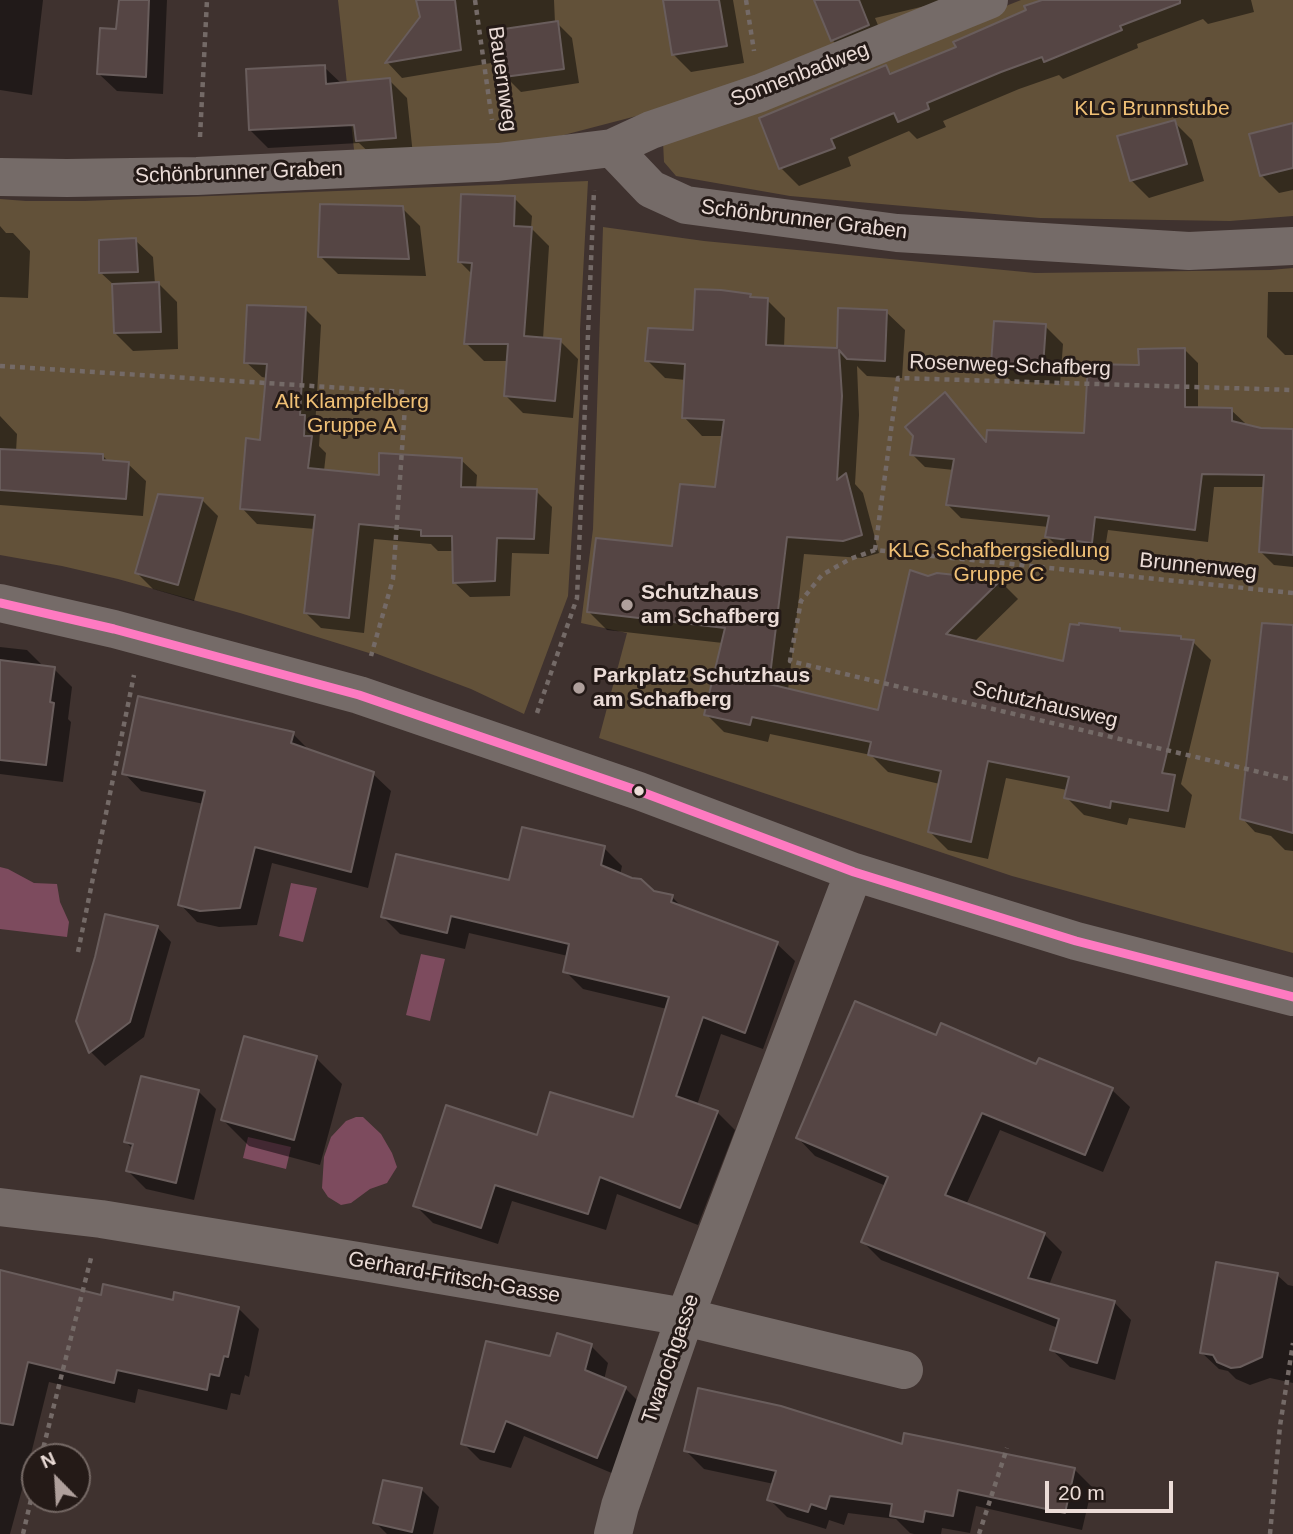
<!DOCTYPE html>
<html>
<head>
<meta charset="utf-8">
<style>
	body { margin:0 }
	#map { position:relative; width:1293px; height:1534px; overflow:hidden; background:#3f322f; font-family:Helvetica,sans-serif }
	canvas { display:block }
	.north { position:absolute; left:21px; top:1443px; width:70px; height:70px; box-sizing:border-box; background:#241a17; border:2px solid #746864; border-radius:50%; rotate:336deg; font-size:19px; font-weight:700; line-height:28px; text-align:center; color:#ebdcd7 }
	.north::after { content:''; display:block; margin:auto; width:24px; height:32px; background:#afa09c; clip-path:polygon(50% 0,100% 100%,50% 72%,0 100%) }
	.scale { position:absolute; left:1045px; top:1481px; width:128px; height:32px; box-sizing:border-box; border:4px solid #ebdcd7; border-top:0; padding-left:9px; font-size:21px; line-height:24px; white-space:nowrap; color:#ebdcd7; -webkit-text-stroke:5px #241a17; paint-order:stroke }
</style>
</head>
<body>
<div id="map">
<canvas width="1293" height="1534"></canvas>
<div class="north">N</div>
<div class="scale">20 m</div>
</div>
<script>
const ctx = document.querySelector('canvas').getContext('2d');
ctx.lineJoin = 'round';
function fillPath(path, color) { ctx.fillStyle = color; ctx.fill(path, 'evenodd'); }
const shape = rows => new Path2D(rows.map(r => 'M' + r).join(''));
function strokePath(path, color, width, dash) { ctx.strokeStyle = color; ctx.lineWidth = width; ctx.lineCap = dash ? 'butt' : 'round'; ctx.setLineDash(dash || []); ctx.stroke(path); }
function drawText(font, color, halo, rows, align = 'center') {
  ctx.font = font + ' Helvetica,sans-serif'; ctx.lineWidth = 6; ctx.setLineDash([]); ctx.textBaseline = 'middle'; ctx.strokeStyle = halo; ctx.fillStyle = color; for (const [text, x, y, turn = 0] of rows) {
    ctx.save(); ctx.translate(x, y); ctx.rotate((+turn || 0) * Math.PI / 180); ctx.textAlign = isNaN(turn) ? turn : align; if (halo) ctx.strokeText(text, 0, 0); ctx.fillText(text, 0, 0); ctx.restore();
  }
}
fillPath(shape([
	[338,0,960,0,759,84,491,154,355,159],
	[1021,0,1293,0,1293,216,1230,221,1040,218,790,196,676,176,664,162,663,142],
	[588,181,580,330,580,399,568,596,524,714,471,689,372,652,369,653,240,613,118,579,62,566,0,555,0,199,26,201,85,201],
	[603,227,704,241,1035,273,1270,270,1293,268,1293,953,1012,876,599,738,627,633,581,623,593,529]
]), '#625139');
fillPath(shape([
	[0,867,8,869,34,883,57,884,60,902,69,922,67,937,0,929],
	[291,883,317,888,303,942,279,936],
	[421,954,445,959,430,1021,406,1015],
	[356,1117,363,1117,381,1134,392,1153,397,1167,387,1183,370,1189,351,1203,341,1205,328,1197,322,1188,324,1157,331,1137,346,1121],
	[248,1137,291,1147,286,1169,243,1158]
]), '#7d4b5e');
fillPath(shape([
	[0,0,43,0,32,95,0,90],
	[120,0,167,0,163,94,117,91,99,74,118,31],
	[418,0,554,0,555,23,557,23,572,38,579,83,521,92,505,76,503,61,402,78,388,63,422,18],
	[665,0,733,0,744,63,691,72,673,54],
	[827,0,950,0,875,18,885,42,850,57,832,40],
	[1051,0,1251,0,1254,12,1208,24,1203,19,1137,44,1138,48,1063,79,1059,75,1019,89,943,121,946,127,917,139,909,131,848,157,851,166,799,186,781,168,886,67,893,75,958,48],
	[324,67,342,84,389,80,407,98,413,155,375,158,359,143,268,148,250,130],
	[1174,122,1192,140,1204,181,1149,198,1131,180],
	[1293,125,1293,190,1279,193,1261,175],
	[514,198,532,216,531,228,549,246,543,339,560,341,578,359,573,418,523,413,506,396,509,361,484,361,466,343,473,275,459,261],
	[402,208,420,226,426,276,338,274,320,256],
	[0,226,6,233,13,233,30,251,28,298,0,297],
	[135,240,153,257,155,284,159,284,177,302,178,349,133,351,115,333,114,285,101,273],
	[1268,292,1293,292,1293,355,1285,355,1267,337],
	[750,296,753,299,767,300,785,318,784,348,839,349,886,312,905,330,902,378,867,376,857,366,859,415,855,484,863,493,879,553,862,558,804,554,788,690,879,712,928,578,937,575,1000,581,1018,599,974,642,1065,664,1119,629,1122,632,1181,638,1183,641,1193,642,1211,660,1181,784,1192,795,1185,828,1129,818,1127,825,1084,815,1066,797,1067,790,1006,778,988,859,948,850,930,832,940,784,888,772,871,755,770,734,768,742,724,732,706,714,723,643,607,630,589,612,674,548,716,489,723,436,702,436,684,417,686,380,665,378,647,360,695,332],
	[305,309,321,325,315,428,320,432,319,446,326,453,324,471,381,477,461,460,477,475,476,489,536,491,552,507,549,554,512,553,510,596,470,597,454,582,454,551,438,551,431,544,374,539,364,633,321,628,306,613,315,529,257,524,242,508,262,442,267,378,262,377,246,362],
	[1045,326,1063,344,1060,384,1011,381,993,363],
	[1185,350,1198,363,1198,409,1231,410,1245,423,1245,426,1260,429,1293,430,1293,567,1274,565,1260,551,1265,487,1214,487,1208,542,1108,530,1104,555,1060,549,1047,536,1049,527,961,518,948,505,954,470,925,467,912,454,945,394,958,407,988,443,1086,435,1141,367],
	[0,416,17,434,16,452,103,456,109,462,128,464,146,481,143,516,0,505],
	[202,500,218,516,194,601,153,589,136,572],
	[1293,626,1293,851,1285,850,1271,836,1255,832,1242,818],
	[0,647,27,650,45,668,54,669,72,687,68,719,71,722,63,782,0,774],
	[293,734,310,751,373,774,391,791,368,888,272,863,257,925,219,927,197,922,180,904,204,804,141,791,124,773],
	[604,848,622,866,620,875,654,892,672,897,684,909,777,944,795,961,763,1049,721,1034,697,1105,717,1112,735,1130,698,1225,617,1194,606,1230,512,1201,498,1244,433,1223,415,1205,538,1137,634,1119,667,1009,583,989,565,971,568,956,469,933,465,949,400,934,382,916,511,883],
	[157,927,171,942,144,1037,105,1066,91,1052],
	[937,1038,1037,1066,1112,1090,1130,1107,1103,1172,1000,1130,966,1205,1044,1234,1062,1252,1049,1285,1114,1302,1131,1320,1115,1380,1070,1367,1052,1350,1058,1328,881,1260,863,1242,886,1186,815,1156,798,1138],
	[316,1058,342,1084,320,1165,249,1146,223,1120],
	[198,1091,216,1109,194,1200,146,1189,128,1171,134,1150,126,1142],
	[0,1272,102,1297,174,1302,238,1308,259,1329,249,1377,245,1375,240,1395,231,1393,227,1410,138,1389,135,1403,49,1382,23,1486,10,1534,0,1534],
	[1277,1275,1288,1285,1293,1286,1293,1383,1270,1378,1250,1385,1236,1379,1228,1371,1219,1369,1201,1352],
	[591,1346,608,1363,604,1380,625,1388,642,1405,614,1474,524,1436,511,1468,480,1460,463,1443,552,1358],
	[903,1447,1074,1469,1092,1487,1082,1530,976,1506,970,1533,942,1528,941,1534,914,1534,910,1533,896,1519,848,1513,844,1525,829,1520,826,1529,787,1517,769,1499,774,1484,704,1469,686,1451],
	[421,1489,439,1507,433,1534,387,1534,375,1522]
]), '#0007');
const building = shape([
	[119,0,149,0,146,77,97,74,100,28,116,29,119,0],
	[416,0,455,0,461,50,385,63,420,17,416,0],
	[663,0,719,0,727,46,672,55,663,0],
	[814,0,859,0,869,25,831,41,814,0],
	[1042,0,1180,0,1180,3,1120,26,1122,30,1044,62,1042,57,1001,72,927,103,929,109,898,122,894,113,831,139,835,148,779,169,759,118,886,65,890,74,956,47,953,42,1026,10,1024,6,1042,0],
	[558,21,564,69,504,77,497,30,558,21],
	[325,65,326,84,390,78,396,138,356,141,354,125,249,130,246,69,325,65],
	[1175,120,1187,164,1130,181,1117,136,1175,120],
	[1293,123,1293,168,1260,176,1249,134,1293,123],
	[461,194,515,196,514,226,532,227,524,336,561,339,555,401,504,396,508,344,464,344,472,263,458,262,461,194],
	[320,204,403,206,409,259,318,257,320,204],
	[136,238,138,272,99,273,99,240,136,238],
	[159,282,161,332,114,333,112,284,159,282],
	[695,289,721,290,751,294,750,297,768,298,766,345,837,348,838,308,887,310,885,361,847,359,839,350,842,396,837,480,846,473,862,535,843,541,787,537,769,684,878,710,910,570,928,576,937,573,1001,580,946,634,1063,661,1070,624,1079,625,1079,623,1120,628,1120,631,1181,636,1181,639,1194,640,1162,773,1175,775,1168,811,1111,801,1110,808,1064,798,1069,777,988,761,971,842,928,832,941,771,868,755,871,742,752,717,750,725,704,715,725,628,587,612,596,538,672,546,680,484,715,487,724,420,682,418,685,364,645,361,648,328,693,330,695,289],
	[247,305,306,307,300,415,305,415,304,436,312,436,308,468,379,475,379,453,462,458,461,487,537,489,534,539,497,538,495,581,453,583,452,536,421,536,421,530,359,524,349,618,304,613,315,515,240,509,246,438,260,440,267,364,244,363,247,305],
	[994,321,1046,324,1043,367,991,364,994,321],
	[1185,348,1185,407,1232,408,1232,421,1261,428,1293,429,1293,555,1259,552,1264,475,1202,474,1195,530,1095,517,1092,543,1045,537,1049,516,946,505,954,459,910,455,913,436,905,427,945,392,986,442,987,430,1084,433,1088,364,1139,365,1138,349,1185,348],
	[0,449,103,454,103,460,129,462,126,499,0,490,0,449],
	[158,494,203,498,178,585,135,573,158,494],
	[1262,623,1293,625,1293,833,1240,819,1262,623],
	[0,660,55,667,50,702,54,703,46,765,0,760,0,660],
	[138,696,294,732,291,743,374,772,351,872,255,847,240,908,200,911,178,905,205,791,122,774,138,696],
	[522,827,605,846,601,865,632,878,641,879,654,891,673,895,671,902,778,942,745,1033,703,1017,676,1096,718,1111,680,1208,600,1177,588,1214,495,1185,481,1228,413,1206,446,1105,537,1135,550,1092,633,1117,669,997,563,972,569,944,451,916,447,933,381,917,396,854,509,880,522,827],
	[105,914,158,926,130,1022,89,1053,76,1021,95,957,105,914],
	[855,1001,936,1035,941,1023,1036,1064,1039,1058,1113,1088,1085,1155,982,1113,945,1195,1045,1233,1028,1278,1115,1301,1097,1363,1050,1350,1059,1319,861,1242,888,1177,796,1138,855,1001],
	[244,1036,317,1056,294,1140,221,1120,244,1036],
	[141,1076,199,1090,176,1183,126,1171,133,1144,124,1142,141,1076],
	[1216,1262,1278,1273,1262,1357,1240,1367,1231,1368,1217,1362,1213,1355,1200,1353,1216,1262],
	[0,1270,101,1295,103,1284,173,1300,174,1292,239,1307,228,1357,224,1356,219,1376,210,1374,207,1390,117,1370,114,1383,28,1362,13,1425,0,1423,0,1270],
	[557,1333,592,1344,585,1370,626,1387,597,1458,506,1421,494,1452,461,1444,486,1341,550,1356,557,1333],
	[698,1388,781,1406,902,1444,904,1433,1075,1468,1065,1513,958,1490,953,1516,925,1511,923,1522,890,1516,892,1504,830,1496,826,1509,811,1504,808,1512,767,1500,776,1471,684,1451,698,1388],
	[383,1480,422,1488,412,1532,373,1523,383,1480]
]);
fillPath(building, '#554544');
strokePath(building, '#695d5c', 2);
strokePath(shape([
	[475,0,492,120],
	[746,0,754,51],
	[200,137,207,0],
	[0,366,406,392,393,579,371,656],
	[875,550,898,378,1293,390],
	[1293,593,875,550,850,559,822,575,801,601,790,661,1293,780],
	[537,713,577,598,594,190],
	[78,952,134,675],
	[41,1457,91,1258],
	[23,1534,35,1482],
	[979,1534,1007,1448],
	[1270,1534,1280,1426,1293,1343]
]), '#746a67', 4.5, [5, 5]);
strokePath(shape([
	[612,148,651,189,686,205,897,233,1189,251,1293,246],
	[0,177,67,178,197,176,498,162,612,148,651,130,760,93,989,0],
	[0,603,114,629,359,695,639,791,854,872,1076,941,1293,997],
	[0,1207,101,1219,364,1262,685,1317,904,1370],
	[613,1534,620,1506,685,1317,854,872]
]), '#756b68', 38);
strokePath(shape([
	[0,603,114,629,359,695,639,791,854,872,1076,941,1293,997]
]), '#fe7ac1', 9);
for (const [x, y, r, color] of [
	[627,605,7,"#afa09c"],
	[579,688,7,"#afa09c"],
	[639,791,6,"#ebdcd7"]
]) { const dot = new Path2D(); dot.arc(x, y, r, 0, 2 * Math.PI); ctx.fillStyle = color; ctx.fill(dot); strokePath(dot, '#241a17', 2.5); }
drawText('21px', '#ebdcd7', '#241a17', [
	["Sonnenbadweg",800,75,-21],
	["Bauernweg",502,79,82],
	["Schönbrunner Graben",239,173,-2],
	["Schönbrunner Graben",804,220,7],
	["Rosenweg-Schafberg",1010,366,2],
	["Brunnenweg",1198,567,6],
	["Schutzhausweg",1045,705,13],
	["Gerhard-Fritsch-Gasse",454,1278,10],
	["Twarochgasse",671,1359,-71]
]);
drawText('21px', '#f0c076', '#241a17', [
	["KLG Brunnstube",1152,109],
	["Alt Klampfelberg",352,402],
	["Gruppe A",352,426],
	["KLG Schafbergsiedlung",999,551],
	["Gruppe C",999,575]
]);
drawText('bold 21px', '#ebdcd7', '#241a17', [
	["Schutzhaus",641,593],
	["am Schafberg",641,617],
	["Parkplatz Schutzhaus",593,676],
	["am Schafberg",593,700]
], 'left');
</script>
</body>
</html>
